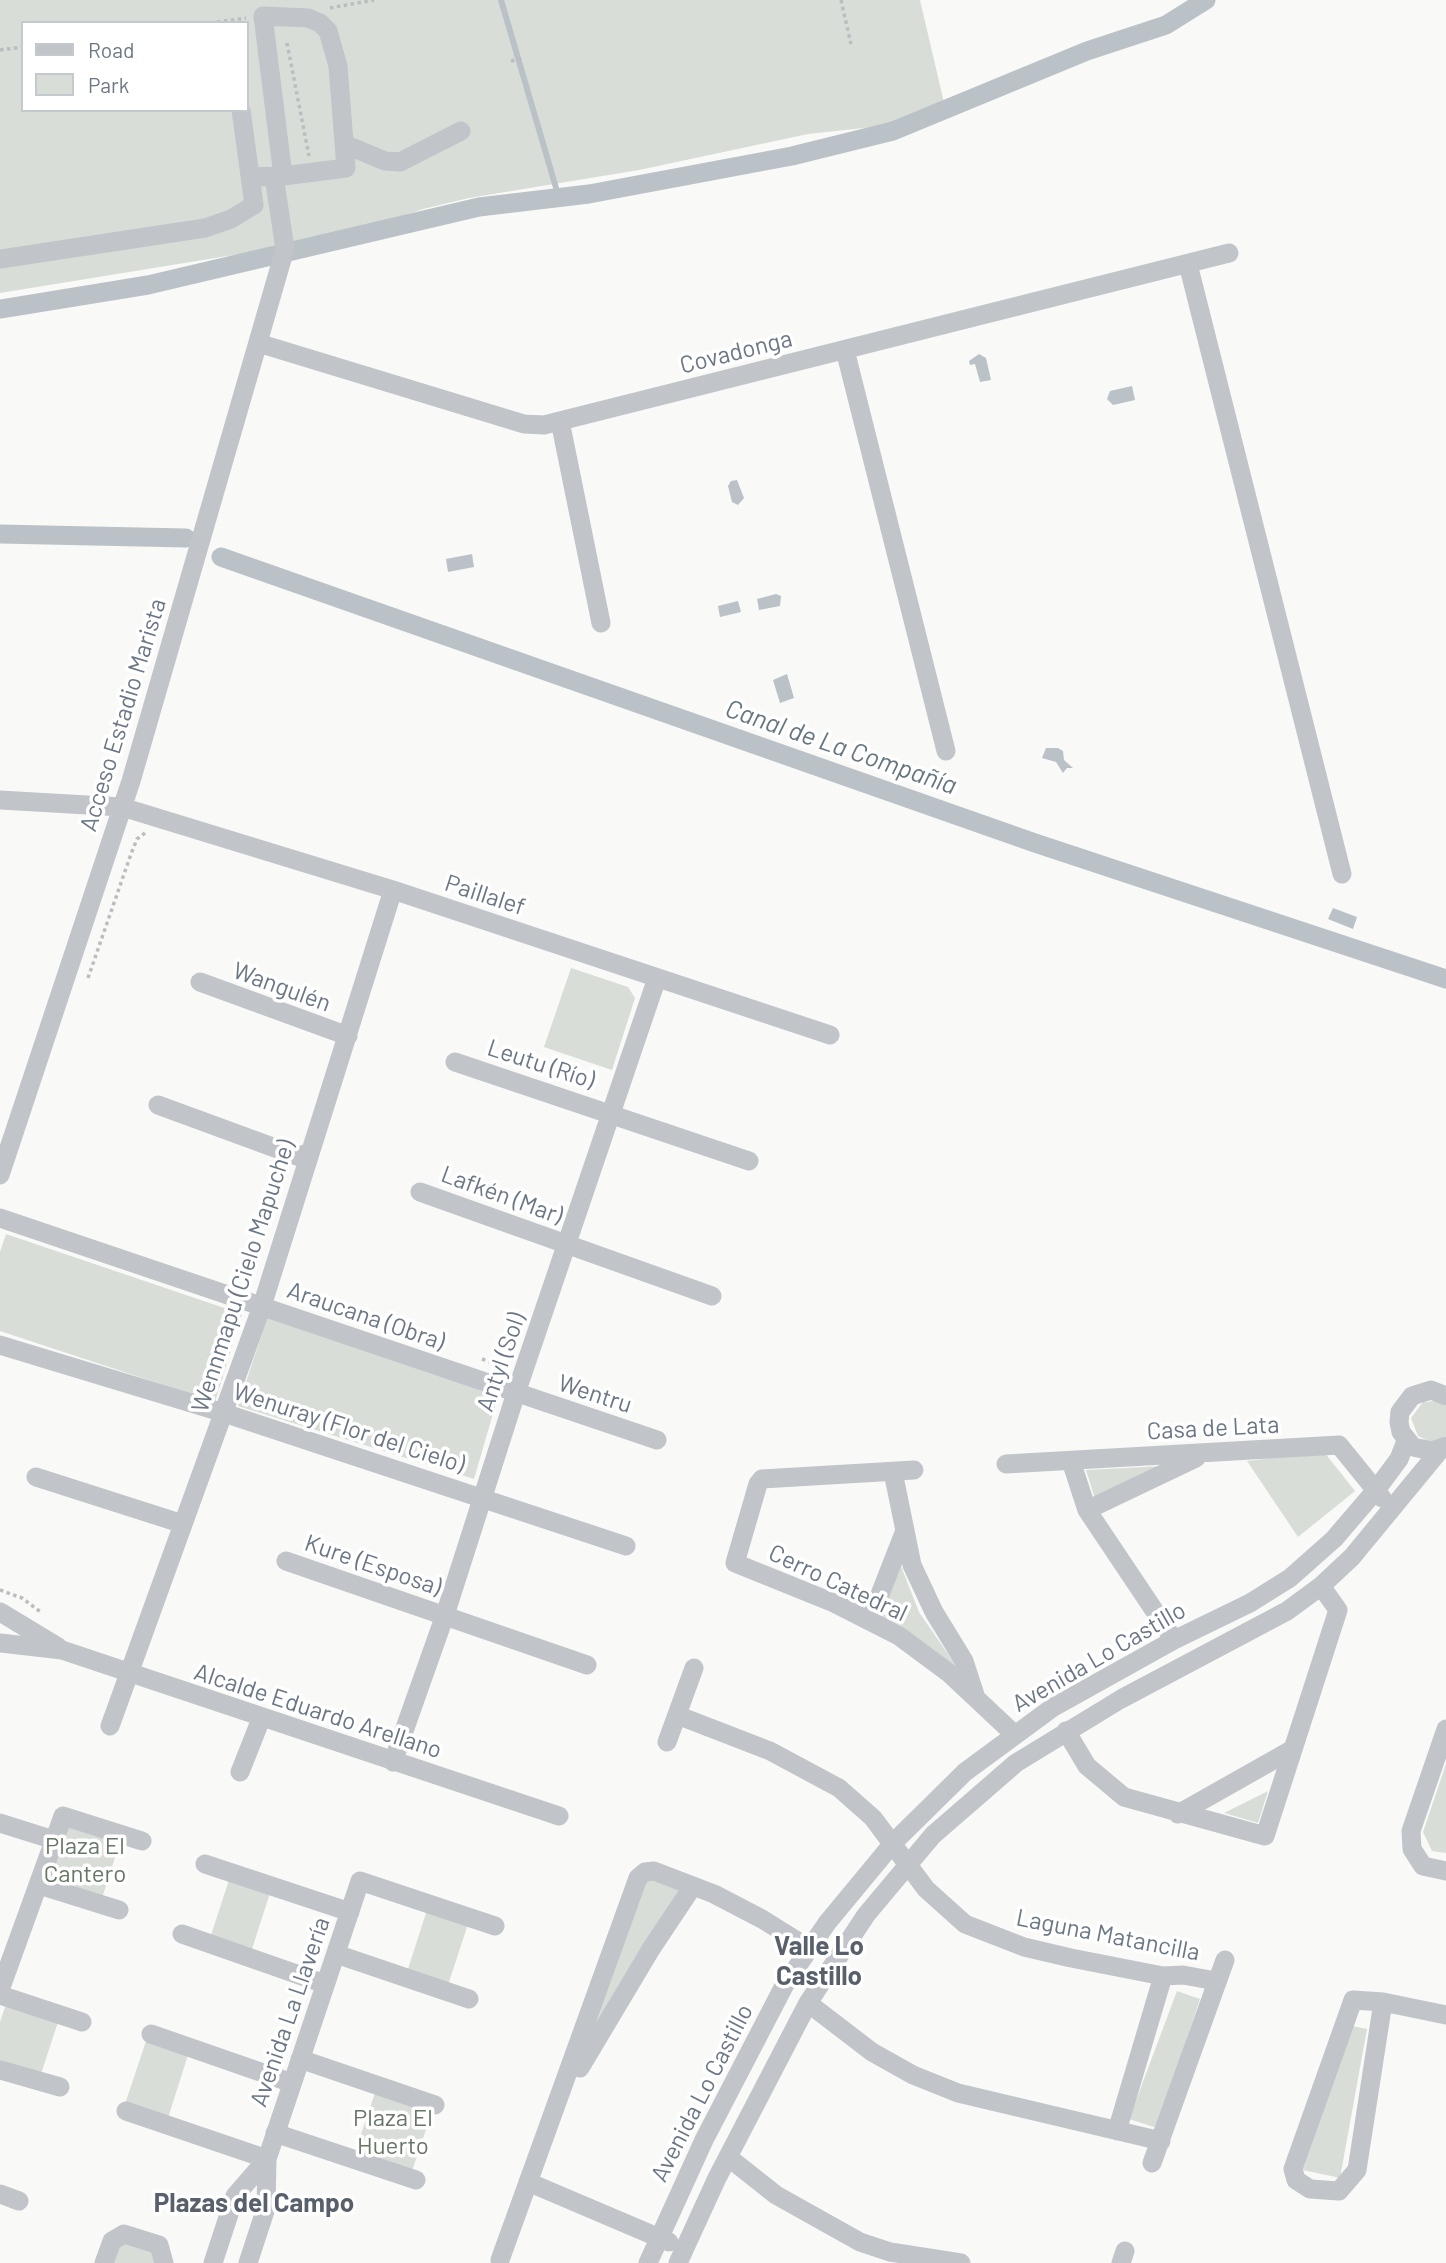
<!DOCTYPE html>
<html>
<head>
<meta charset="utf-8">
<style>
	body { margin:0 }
	#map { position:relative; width:1446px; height:2263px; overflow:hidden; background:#f9f9f7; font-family:Barlow,sans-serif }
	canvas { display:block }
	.legend { position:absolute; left:21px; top:21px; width:228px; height:91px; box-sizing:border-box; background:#fff; border:2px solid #c4c9ce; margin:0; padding:9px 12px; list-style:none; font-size:21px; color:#6b7785 }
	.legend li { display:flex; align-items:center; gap:14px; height:35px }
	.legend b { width:35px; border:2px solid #c4c9ce }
</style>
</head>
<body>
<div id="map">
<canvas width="1446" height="2263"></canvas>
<ul class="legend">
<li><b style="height:9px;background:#c1c4c8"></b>Road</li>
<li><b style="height:19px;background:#d8ddd7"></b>Park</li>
</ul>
</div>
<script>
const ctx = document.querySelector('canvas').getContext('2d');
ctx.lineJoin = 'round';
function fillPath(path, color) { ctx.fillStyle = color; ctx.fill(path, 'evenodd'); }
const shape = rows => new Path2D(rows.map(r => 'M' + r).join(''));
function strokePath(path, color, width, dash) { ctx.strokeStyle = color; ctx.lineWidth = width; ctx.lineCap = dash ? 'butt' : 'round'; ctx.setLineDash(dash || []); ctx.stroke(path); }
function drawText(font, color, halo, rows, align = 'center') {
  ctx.font = font + ' Barlow,sans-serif'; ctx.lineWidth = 7; ctx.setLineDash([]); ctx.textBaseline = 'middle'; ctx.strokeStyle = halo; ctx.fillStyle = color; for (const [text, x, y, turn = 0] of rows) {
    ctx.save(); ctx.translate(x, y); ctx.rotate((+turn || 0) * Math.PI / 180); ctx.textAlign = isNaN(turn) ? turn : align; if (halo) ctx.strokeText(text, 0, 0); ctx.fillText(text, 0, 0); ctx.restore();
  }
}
fillPath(shape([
	[0,0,920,0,945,107,892,125,808,134,639,170,469,198,423,209,314,247,258,251,0,293],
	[23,23,247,23,247,110,23,110],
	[571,968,628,987,635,998,612,1070,544,1047],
	[6,1234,242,1314,215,1402,0,1331,0,1252],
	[268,1316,499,1393,474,1479,238,1406],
	[1437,1401,1446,1406,1446,1436,1430,1442,1418,1436,1411,1418,1423,1402],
	[1324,1452,1355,1491,1298,1537,1247,1461],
	[1163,1466,1095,1499,1086,1470],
	[901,1566,919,1612,957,1667,881,1617],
	[1446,1764,1446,1853,1432,1851,1423,1832],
	[1268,1791,1258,1823,1224,1813],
	[69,1822,121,1839,102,1898,49,1881],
	[230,1877,271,1890,251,1952,210,1938],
	[653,1879,686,1889,585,2045,641,1885],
	[427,1910,468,1924,448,1985,407,1972],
	[1177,1991,1200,1999,1157,2128,1129,2119],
	[7,2001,59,2019,40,2077,0,2064,0,2022],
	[1352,2026,1367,2029,1340,2178,1303,2170],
	[146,2041,188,2055,168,2118,125,2104],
	[375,2093,432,2112,412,2171,355,2152],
	[112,2241,159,2245,164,2263,104,2263]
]), '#d8ddd7');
fillPath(shape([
	[979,354,986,358,991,380,980,382,975,364,970,365,969,361],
	[1132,386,1135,400,1113,405,1107,399,1110,391],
	[737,480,744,498,738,505,732,502,728,486,731,481],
	[472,554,474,567,448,572,446,559],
	[776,594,781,596,780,606,759,610,757,599],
	[738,601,741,612,720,617,718,606],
	[787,674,794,698,780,703,773,680],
	[1046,748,1058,748,1063,751,1064,760,1073,768,1067,768,1063,773,1056,762,1042,758],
	[1333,908,1357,917,1353,929,1328,919]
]), '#bac2c7');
strokePath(shape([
	[501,0,559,198]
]), '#bac2c7', 6);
strokePath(shape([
	[0,309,148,285,479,207,589,194,792,156,893,131,1087,51,1166,25,1206,0],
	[0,534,186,538],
	[221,557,1035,843,1446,979]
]), '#bac2c7', 19);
strokePath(shape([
	[841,0,851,44],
	[330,8,374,0],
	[210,23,246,18],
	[287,43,309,156],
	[0,50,23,47],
	[511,61,524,58],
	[88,978,131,854,137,839,145,833],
	[482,1359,501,1366,506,1362],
	[0,1590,22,1598,42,1613]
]), '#bbbdc0', 3.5, [3.5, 3.5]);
strokePath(shape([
	[344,144,385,161,400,162,461,131],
	[251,177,283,176,346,168,338,66,328,31,320,23,308,18,263,16,283,176],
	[0,259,205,228,231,219,254,205,241,110],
	[1188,264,1342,874],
	[258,343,524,424,544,425,1229,253],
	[845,350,946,751],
	[560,421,601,623],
	[0,800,122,807,393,890,830,1035],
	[200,982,348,1036],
	[455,1062,749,1161],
	[158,1105,297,1156,309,1153],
	[0,1175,131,781,285,249,274,176],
	[420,1192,712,1296],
	[0,1218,657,1440],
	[0,1345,224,1413,626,1546],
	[1446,1396,1431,1390,1412,1396,1400,1412,1399,1422,1401,1432,1413,1447,1432,1451,1446,1446],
	[1071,1461,1087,1510,1174,1640],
	[1006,1464,1339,1445,1382,1498],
	[914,1470,762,1479,758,1484,735,1563,834,1603,899,1636,949,1673,1014,1734],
	[893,1472,912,1565,934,1612,964,1661,975,1695],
	[36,1477,183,1524],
	[1087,1510,1196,1458],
	[286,1561,587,1665],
	[0,1612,58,1647],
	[870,1620,904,1533],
	[0,1643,62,1650,559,1816],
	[677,1715,770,1751,839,1788,873,1818,926,1889,965,1924,1024,1947,1071,1958,1163,1976,1183,1975,1216,1981],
	[110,1726,262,1306,393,890],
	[1446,1729,1411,1831,1412,1849,1423,1866,1446,1871],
	[1066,1731,1087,1766,1124,1797,1265,1836,1338,1610,1321,1586],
	[667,1742,694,1668],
	[393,1762,445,1615,516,1393,657,978],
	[240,1772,261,1719],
	[1178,1814,1293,1749],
	[0,1823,54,1840],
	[205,1864,350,1912],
	[39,1885,119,1910],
	[182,1934,325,1984],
	[336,1954,469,1999],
	[0,1990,63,1816,142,1841],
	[0,1995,82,2022],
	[1383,2002,1357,2170,1339,2191,1310,2189,1296,2180,1293,2169,1353,2000,1383,2002,1446,2015],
	[808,2003,872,2052,913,2075,958,2093,1161,2141],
	[151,2034,292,2083],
	[300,2059,435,2105],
	[580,2068,651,1949,693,1886],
	[0,2070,60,2087],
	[126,2111,267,2159],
	[1117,2131,1163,1976],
	[275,2133,416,2180],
	[728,2157,776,2195,860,2242,890,2252,961,2263],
	[1152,2163,1225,1960],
	[528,2182,669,2242],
	[0,2194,19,2201],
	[500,2260,638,1878,645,1872,654,1871,714,1894,762,1919,810,1949],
	[104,2263,112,2241,124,2234,159,2245,164,2263],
	[213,2263,235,2196,267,2159],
	[248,2263,266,2208,267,2159,360,1881,495,1926],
	[648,2263,704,2140,784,1986,827,1923,894,1842,965,1772,1052,1708,1174,1640,1250,1603,1290,1578,1334,1539,1376,1490,1399,1459,1406,1441],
	[678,2263,717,2178,808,2003,866,1915,933,1835,1016,1763,1121,1699,1287,1611,1321,1586,1352,1557,1441,1449],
	[1121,2263,1125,2251]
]), '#c1c4c8', 19);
drawText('24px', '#6b7785', '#fff', [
	["Covadonga",736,352,-14],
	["Acceso Estadio Marista",123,715,-73],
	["Paillalef",485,895,18],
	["Wangulén",282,987,20],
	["Leutu (Río)",541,1064,18],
	["Lafkén (Mar)",502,1195,20],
	["Wennmapu (Cielo Mapuche)",243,1276,-72],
	["Araucana (Obra)",366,1316,19],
	["Antyl (Sol)",501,1362,-71],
	["Wentru",595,1394,18],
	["Wenuray (Flor del Cielo)",349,1428,18],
	["Casa de Lata",1213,1428,-3],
	["Kure (Esposa)",373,1565,19],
	["Cerro Catedral",838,1583,25],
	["Avenida Lo Castillo",1099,1657,-30],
	["Alcalde Eduardo Arellano",318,1711,18],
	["Laguna Matancilla",1108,1935,11],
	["Avenida La Llavería",290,2012,-71],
	["Avenida Lo Castillo",702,2093,-63]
]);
drawText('24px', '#667865', '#fff', [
	["Plaza El",85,1846],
	["Cantero",85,1874],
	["Plaza El",393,2118],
	["Huerto",393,2146]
]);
drawText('italic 26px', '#677780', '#fff', [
	["Canal de La Compañía",841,747,19]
]);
drawText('bold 26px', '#58616b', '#fff', [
	["Valle Lo",819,1946],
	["Castillo",819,1976],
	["Plazas del Campo",254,2203]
]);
</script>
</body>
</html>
